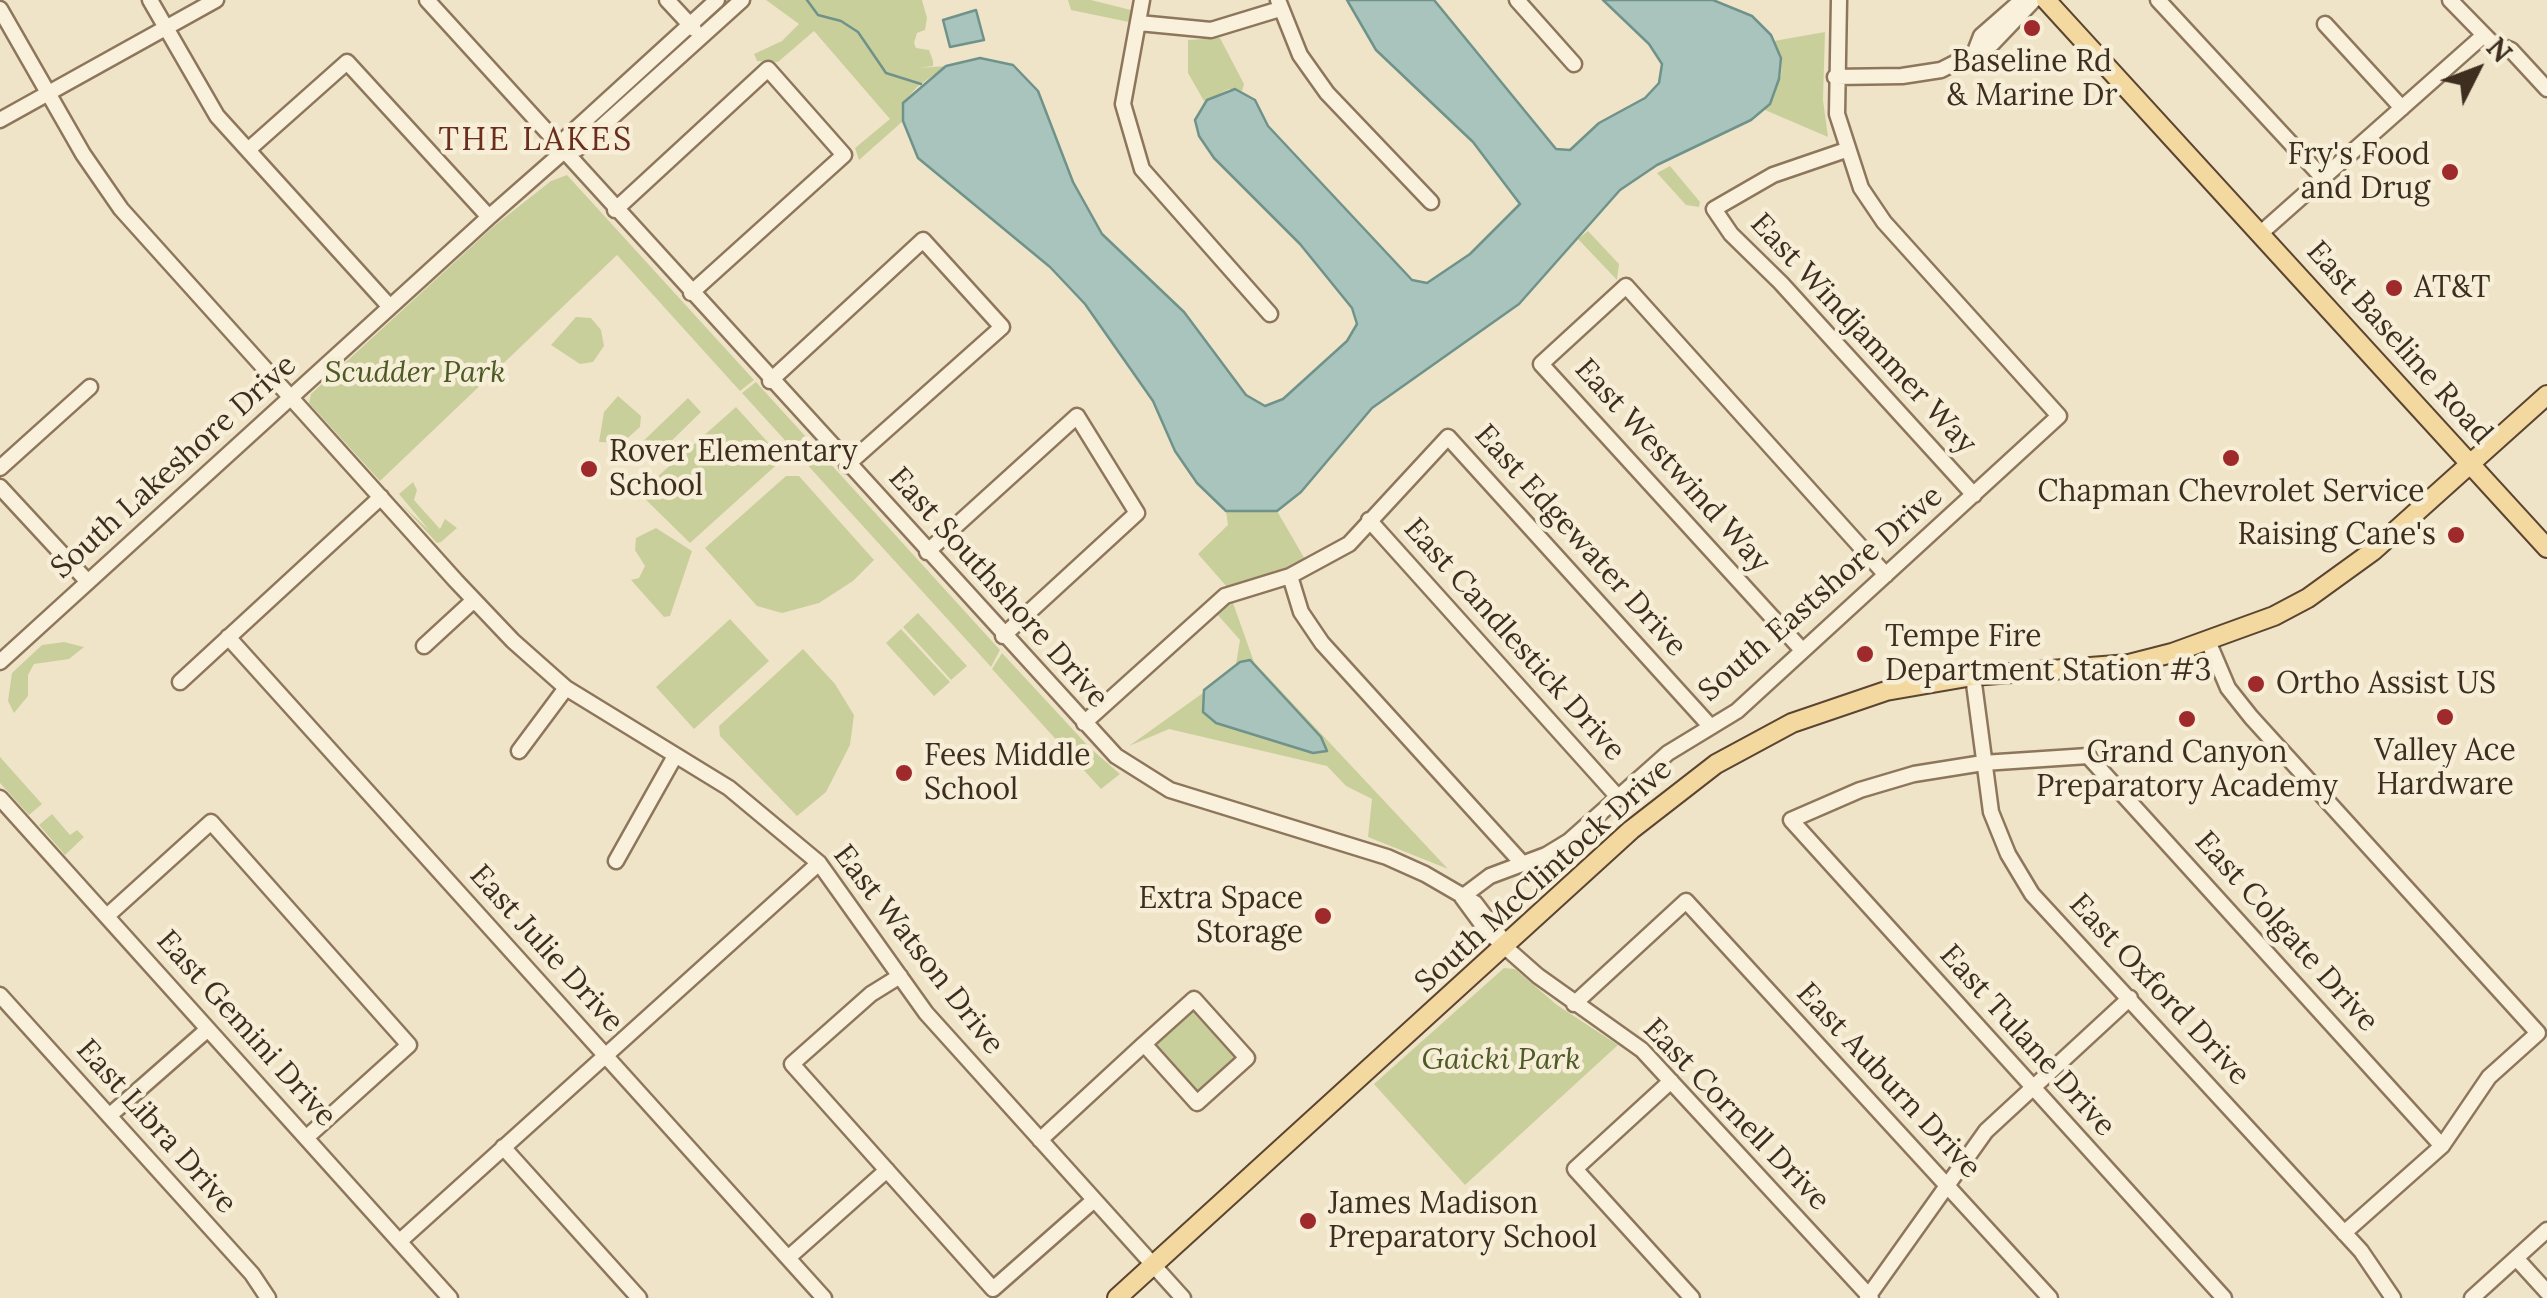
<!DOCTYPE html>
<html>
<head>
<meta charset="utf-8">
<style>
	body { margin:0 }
	#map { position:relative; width:2547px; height:1298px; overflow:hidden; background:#f0e4c8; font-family:Lora,serif }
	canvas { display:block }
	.north { position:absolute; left:2427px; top:20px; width:100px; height:100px; -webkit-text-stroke:8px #f7eed8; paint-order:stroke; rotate:48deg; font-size:28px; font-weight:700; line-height:40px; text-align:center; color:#3d2e20 }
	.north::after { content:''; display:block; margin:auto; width:35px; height:45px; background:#3d2e20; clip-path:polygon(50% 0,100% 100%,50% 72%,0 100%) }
</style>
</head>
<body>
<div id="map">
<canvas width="2547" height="1298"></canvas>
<div class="north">N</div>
</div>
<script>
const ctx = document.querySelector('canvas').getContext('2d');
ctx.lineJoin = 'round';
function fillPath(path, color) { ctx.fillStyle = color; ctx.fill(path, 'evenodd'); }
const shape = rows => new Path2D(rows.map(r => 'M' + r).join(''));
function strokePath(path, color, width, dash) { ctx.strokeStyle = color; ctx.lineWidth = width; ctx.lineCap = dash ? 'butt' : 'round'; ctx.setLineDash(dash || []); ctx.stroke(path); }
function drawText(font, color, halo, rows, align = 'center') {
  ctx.font = font + ' Lora,serif'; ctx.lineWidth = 9; ctx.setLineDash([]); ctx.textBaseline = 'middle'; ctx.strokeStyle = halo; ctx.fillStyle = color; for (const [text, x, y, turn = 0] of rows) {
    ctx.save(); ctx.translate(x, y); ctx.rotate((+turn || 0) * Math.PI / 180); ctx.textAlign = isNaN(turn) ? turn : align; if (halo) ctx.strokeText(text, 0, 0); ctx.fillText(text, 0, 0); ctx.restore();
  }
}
fillPath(shape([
	[766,0,922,0,927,18,925,30,917,33,914,43,916,48,929,50,933,61,933,66,918,68,946,66,917,87,903,103,903,121,859,160,855,148,890,119,814,31,778,62,757,61,754,54,782,41,799,24],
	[1068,0,1091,0,1131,10,1129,22,1071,10],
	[1825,32,1823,100,1828,137,1765,110,1781,76,1782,57,1774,41],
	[1220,38,1244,84,1242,91,1229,89,1204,101,1188,73,1188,40],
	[1670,166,1700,202,1699,207,1686,205,1657,173],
	[567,175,754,380,740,391,617,255,380,481,309,403,311,394,494,226,551,181],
	[1588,231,1619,264,1617,280,1578,239],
	[576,317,591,318,601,330,604,346,593,362,580,364,551,345],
	[756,382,1000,650,991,667,742,393],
	[618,396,641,416,640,427,622,443,599,442,604,412],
	[688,398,701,412,650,462,636,448],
	[736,407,783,459,690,543,639,493],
	[786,476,799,476,874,560,853,581,819,603,782,613,757,606,705,548],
	[413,482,417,490,414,500,440,529,445,519,457,528,441,542,437,543,401,504,429,530,399,494],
	[1226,511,1277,511,1306,561,1227,587,1198,554,1228,525],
	[656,528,692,551,670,616,664,617,631,580,639,578,645,566,635,550,636,538],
	[1233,603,1254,662,1448,869,1368,837,1372,799,1346,786,1327,766,1169,729,1129,746,1235,670,1240,640,1216,613],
	[918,613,967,666,951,680,903,627],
	[730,619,769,661,694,729,656,687],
	[901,629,950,682,934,696,886,643],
	[64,642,84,647,69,659,34,664,28,675,28,696,14,713,8,701,12,673,42,645],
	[803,649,835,684,854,715,850,745,826,792,797,816,720,736,719,726],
	[1002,653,1090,748,1120,774,1101,789,992,669],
	[0,757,42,804,29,815,0,783],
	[52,814,70,835,77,830,84,837,65,855,39,825],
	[1504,968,1515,969,1557,1005,1618,1045,1465,1185,1374,1084],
	[1191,1010,1235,1058,1197,1093,1153,1045]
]), '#c9cf9b');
const water = shape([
	[1347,0,1434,0,1556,149,1570,150,1599,123,1645,98,1659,83,1662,64,1649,44,1603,0,1713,0,1752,16,1771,35,1781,58,1779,79,1770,104,1751,120,1657,165,1620,190,1519,304,1372,408,1301,492,1277,511,1226,511,1197,483,1175,451,1153,401,1085,304,1050,267,918,158,903,121,903,103,946,66,980,58,1013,65,1038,91,1073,182,1102,234,1184,312,1246,395,1265,406,1283,399,1347,341,1357,324,1352,308,1300,244,1214,158,1199,136,1195,120,1207,100,1235,89,1255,100,1268,126,1412,280,1427,283,1470,254,1520,204,1473,142,1376,50,1347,0],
	[976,10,984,40,950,47,943,20,976,10],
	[1250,660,1321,737,1327,751,1313,753,1216,723,1203,712,1204,690,1240,662,1250,660]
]);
fillPath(water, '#a9c4bc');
strokePath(water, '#6f938a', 2.5);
strokePath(shape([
	[807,0,818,15,841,21,858,32,886,73,921,84]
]), '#6f938a', 2.5);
const minor = shape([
	[150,0,217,116,390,307],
	[427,0,1116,756,1170,790,1387,857,1425,874,1475,903,1506,944],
	[667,0,694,29],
	[1142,0,1123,104,1142,169,1270,314],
	[1278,0,1300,55,1327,93,1431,202],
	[1517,0,1574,64],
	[2158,0,2323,178],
	[2450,0,2491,42,2511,50,2547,89],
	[0,9,83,154,121,209,456,581,513,641,566,688,729,788,819,863,926,1013,1183,1298],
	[1139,23,1211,30,1280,9],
	[2325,24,2402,108],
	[1976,49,1981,36,2022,0],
	[1835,77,1902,76,1941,70,1992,44,2034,0],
	[0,120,216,0],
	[248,150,347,62,489,217],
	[1846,150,1773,175,1714,209,1731,234,1781,283,1974,495],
	[563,152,567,137,717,0],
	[615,210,768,69,844,155,691,293],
	[2262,232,2484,35],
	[770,381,923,240,1002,327,847,465],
	[0,468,90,387],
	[0,487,88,582],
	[1369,520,1617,796],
	[927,552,1077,416,1137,513,1003,636],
	[1290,576,1301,612,1322,643,1522,863],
	[228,637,824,1298],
	[2208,641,2228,688,2251,717,2538,1033,2489,1077,2442,1146,2344,1233],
	[424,646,474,600],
	[1802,650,1541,364,1626,286,1886,575],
	[0,662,489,217,563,152,577,149,742,0],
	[1973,676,1991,812,2008,854,2032,894,2361,1251,2393,1298],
	[180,682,381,497],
	[1084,723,1225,596,1290,576,1349,544,1448,437,1711,727],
	[519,751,566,688],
	[0,798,450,1298],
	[616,861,675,756],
	[1462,897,1490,876,1546,855,1569,841,1668,753,1737,711,2059,416,1884,222,1861,188,1837,114,1839,0],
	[1462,897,1487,931,1538,976,1642,1050,1871,1298],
	[107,916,211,822,409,1045,307,1137],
	[900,976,871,994,792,1064,993,1289,1094,1200],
	[0,995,252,1274,268,1298],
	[1194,999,1247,1058,1197,1103,1144,1044,1194,999],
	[1574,1004,1686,901,2050,1298],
	[1671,1081,1575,1169,1692,1298],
	[109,1116,208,1029],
	[1040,1140,1144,1044],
	[503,1147,639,1298],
	[400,1241,819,863],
	[788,1258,887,1170],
	[2516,1258,2547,1292],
	[1867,1298,1986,1131,2130,998],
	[2224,1298,1791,820,1860,790,1914,774,1983,763,2088,756,2442,1146],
	[2472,1298,2547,1230]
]);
const major = shape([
	[2046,0,2547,548],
	[1117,1298,1631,830,1716,764,1792,723,1886,691,1973,676,2129,664,2172,653,2274,616,2308,598,2373,551,2547,395]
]);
strokePath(minor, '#8d765c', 19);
strokePath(major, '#5b4430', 22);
strokePath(minor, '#faf1dc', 14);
strokePath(major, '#f3d9a0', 18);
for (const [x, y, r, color] of [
	[2032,28,10,"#9e2a2b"],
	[2450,172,10,"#9e2a2b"],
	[2394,288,10,"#9e2a2b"],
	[2231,458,10,"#9e2a2b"],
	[589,469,10,"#9e2a2b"],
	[2456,535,10,"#9e2a2b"],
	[1865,654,10,"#9e2a2b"],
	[2256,684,10,"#9e2a2b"],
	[2445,717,10,"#9e2a2b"],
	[2187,719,10,"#9e2a2b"],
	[904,773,10,"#9e2a2b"],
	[1323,916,10,"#9e2a2b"],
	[1308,1221,10,"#9e2a2b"]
]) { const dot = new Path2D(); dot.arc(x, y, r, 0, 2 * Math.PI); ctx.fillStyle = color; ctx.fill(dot); strokePath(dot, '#f7eed8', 4); }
drawText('30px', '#3d2e20', '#f7eed8', [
	["Baseline Rd",2032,62,"center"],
	["& Marine Dr",2032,96,"center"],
	["Fry's Food",2430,155,"right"],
	["and Drug",2430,189,"right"],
	["AT&T",2414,288],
	["Rover Elementary",609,452],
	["School",609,486],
	["Chapman Chevrolet Service",2231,492,"center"],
	["Raising Cane's",2436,535,"right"],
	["Tempe Fire",1885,637],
	["Department Station #3",1885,671],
	["Ortho Assist US",2276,684],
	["Valley Ace",2445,751,"center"],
	["Hardware",2445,785,"center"],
	["Grand Canyon",2187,753,"center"],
	["Preparatory Academy",2187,787,"center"],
	["Fees Middle",924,756],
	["School",924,790],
	["Extra Space",1303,899,"right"],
	["Storage",1303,933,"right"],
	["James Madison",1328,1204],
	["Preparatory School",1328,1238]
], 'left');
drawText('30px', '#3d2e20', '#f7eed8', [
	["East Windjammer Way",1863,334,47],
	["East Baseline Road",2399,343,48],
	["East Westwind Way",1672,466,48],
	["South Lakeshore Drive",174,467,-42],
	["East Edgewater Drive",1580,541,48],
	["East Southshore Drive",998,588,48],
	["South Eastshore Drive",1821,594,-41],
	["East Candlestick Drive",1514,640,48],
	["South McClintock Drive",1544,876,-42],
	["East Colgate Drive",2286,932,48],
	["East Julie Drive",546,949,48],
	["East Watson Drive",918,950,52],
	["East Oxford Drive",2159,990,47],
	["East Gemini Drive",246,1029,48],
	["East Tulane Drive",2027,1041,48],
	["East Auburn Drive",1888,1081,47],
	["East Cornell Drive",1736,1115,46],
	["East Libra Drive",156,1127,48]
]);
drawText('italic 30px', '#4d5a26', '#f7eed8', [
	["Scudder Park",415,373],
	["Gaicki Park",1501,1060]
]);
ctx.letterSpacing = '2.5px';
drawText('32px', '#6b2e1e', '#f7eed8', [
	["THE LAKES",536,141]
]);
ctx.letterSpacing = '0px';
</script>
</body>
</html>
